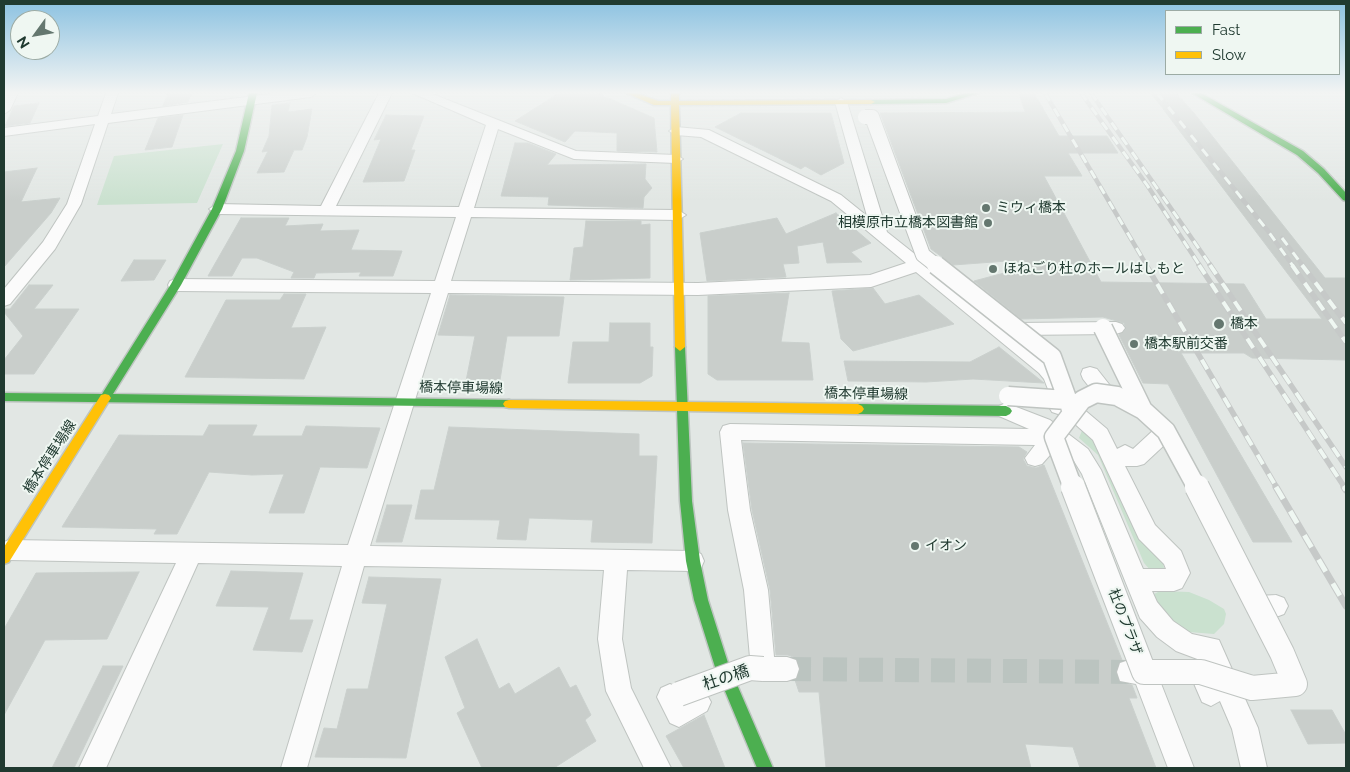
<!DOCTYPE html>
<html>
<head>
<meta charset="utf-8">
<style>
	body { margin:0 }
	#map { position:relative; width:1350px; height:772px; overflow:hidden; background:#e2e7e4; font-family:Raleway,sans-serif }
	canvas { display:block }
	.frame { position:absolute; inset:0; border:5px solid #203a30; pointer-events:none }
	.legend { position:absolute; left:1165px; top:10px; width:175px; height:65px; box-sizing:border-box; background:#eff7f2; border:1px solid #9caba4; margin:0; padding:6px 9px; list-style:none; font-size:15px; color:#203a30 }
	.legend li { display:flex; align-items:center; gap:10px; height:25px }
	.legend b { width:25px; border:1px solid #9caba4 }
	.north { position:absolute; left:10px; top:10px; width:50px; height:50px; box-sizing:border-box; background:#eff7f2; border:1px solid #9caba4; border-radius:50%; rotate:238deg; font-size:14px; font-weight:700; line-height:20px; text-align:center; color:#203a30 }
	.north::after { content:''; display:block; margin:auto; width:18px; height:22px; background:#64776f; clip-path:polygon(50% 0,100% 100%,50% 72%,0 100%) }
</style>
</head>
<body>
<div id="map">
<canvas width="1350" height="772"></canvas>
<div class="frame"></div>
<ul class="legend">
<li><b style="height:6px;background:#4caf50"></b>Fast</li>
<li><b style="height:6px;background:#ffc107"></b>Slow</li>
</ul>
<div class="north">N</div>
</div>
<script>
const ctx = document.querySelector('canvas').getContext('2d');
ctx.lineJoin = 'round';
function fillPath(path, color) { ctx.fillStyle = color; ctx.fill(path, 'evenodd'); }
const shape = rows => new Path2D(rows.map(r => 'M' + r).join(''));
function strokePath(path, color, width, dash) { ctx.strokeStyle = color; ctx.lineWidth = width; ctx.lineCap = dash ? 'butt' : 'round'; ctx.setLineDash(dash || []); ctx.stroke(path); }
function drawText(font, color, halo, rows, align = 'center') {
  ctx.font = font + ' Raleway,"Noto Sans JP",sans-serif'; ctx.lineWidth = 4; ctx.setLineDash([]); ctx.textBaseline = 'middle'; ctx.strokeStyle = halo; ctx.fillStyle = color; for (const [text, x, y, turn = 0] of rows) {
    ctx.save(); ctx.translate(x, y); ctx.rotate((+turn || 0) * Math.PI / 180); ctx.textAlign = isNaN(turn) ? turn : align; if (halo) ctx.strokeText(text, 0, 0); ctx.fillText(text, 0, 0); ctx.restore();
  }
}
fillPath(shape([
	[223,144,197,203,97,205,114,156],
	[1083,428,1097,442,1163,561,1164,568,1158,572,1151,571,1144,563,1098,455,1079,438],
	[1160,591,1189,592,1209,600,1224,609,1226,614,1224,624,1214,634,1189,632,1172,623,1159,608,1154,594]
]), '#cae1cf');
const building = shape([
	[168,93,192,93,188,102,163,106,168,93],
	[559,93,597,93,654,118,657,152,617,151,617,133,575,131,565,142,515,121,559,93],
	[1019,93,1034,93,1059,136,1107,136,1118,153,1068,153,1082,176,1044,176,1101,282,1244,284,1266,319,1322,319,1151,93,1176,93,1194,113,1325,278,1346,278,1346,360,1252,358,1244,353,1181,353,1292,542,1253,542,1168,384,1143,383,1119,335,1126,329,1124,323,1103,317,1021,319,974,281,1008,272,1007,261,953,265,931,249,880,113,1025,112,1019,93],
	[39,103,30,123,5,126,14,106,39,103],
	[290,103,288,112,312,109,307,137,302,150,294,150,284,172,257,173,268,151,262,152,269,136,272,105,290,103],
	[741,113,831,113,844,163,821,175,805,166,801,169,715,127,741,113],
	[183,115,172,147,145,150,158,118,183,115],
	[386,115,424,116,411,150,415,150,404,181,363,182,381,139,374,140,386,115],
	[515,143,528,143,556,154,547,165,646,164,645,179,652,188,644,197,643,208,548,205,549,197,501,196,515,143],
	[37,168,21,202,60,198,51,213,4,267,4,172,37,168],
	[836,213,871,243,851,252,862,262,827,263,823,242,797,246,799,263,783,264,786,277,707,281,700,233,777,218,786,234,836,213],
	[241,218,289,218,285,226,323,224,320,231,359,230,351,250,402,251,393,276,359,276,361,272,316,273,314,278,291,278,294,272,257,258,242,258,232,276,208,276,241,218],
	[586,221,641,221,641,225,650,224,650,278,570,280,574,248,583,247,586,221],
	[134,260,166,260,154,280,121,281,134,260],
	[29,285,53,285,34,309,79,309,34,374,4,374,4,360,23,336,4,312,4,309,10,309,29,285],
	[873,288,885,304,919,295,954,324,853,351,841,339,832,291,873,288],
	[789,293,781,342,809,343,813,380,717,380,708,374,708,296,789,293],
	[284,294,306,294,291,328,326,327,304,379,185,377,226,300,280,300,284,294],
	[450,295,564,297,559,336,507,336,500,380,466,381,475,336,438,335,450,295],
	[610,323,650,323,650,347,653,347,652,376,640,383,568,383,573,342,609,342,610,323],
	[999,347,1044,383,973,379,926,382,848,381,844,361,970,362,999,347],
	[209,425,257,425,252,436,302,436,306,426,380,428,367,468,320,467,304,513,269,513,284,474,252,475,209,472,177,534,154,534,157,529,62,527,119,435,203,436,209,425],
	[449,427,639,434,639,456,657,456,652,543,591,542,593,520,529,518,526,540,497,539,500,520,415,519,421,490,434,490,449,427],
	[743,443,1019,447,1027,452,1023,459,1027,466,1036,468,1044,465,1122,660,1118,662,1115,671,1118,682,1132,685,1137,698,1129,698,1156,768,1080,768,1073,747,1025,744,1031,768,826,768,819,692,799,692,795,680,801,670,798,659,788,655,776,655,770,590,752,510,743,443],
	[387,505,412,505,402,542,376,542,387,505],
	[231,571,303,573,289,620,313,620,302,652,253,650,269,607,216,606,231,571],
	[139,572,107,639,45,640,4,715,4,629,36,573,139,572],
	[369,577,441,579,406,758,315,757,324,728,337,729,347,689,368,689,387,604,362,603,369,577],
	[477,639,499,689,509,683,515,694,559,667,570,688,576,685,591,715,585,720,596,741,554,768,482,768,457,713,465,708,445,657,477,639],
	[103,666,123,666,74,768,52,768,103,666],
	[1291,710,1332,710,1346,735,1346,743,1308,744,1291,710],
	[704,715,725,768,684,768,666,736,704,715]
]);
fillPath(building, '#c9cecb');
strokePath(building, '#cad0cd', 1);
strokePath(shape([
	[787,669,1129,672]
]), '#bbc4c0', 24, [24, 12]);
const street = shape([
	[5,93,18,93,10,110,4,114,5,93],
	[106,93,118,93,111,114,278,93,317,93,311,97,108,123,81,204,55,249,10,304,4,306,4,289,43,242,67,204,95,124,4,136,4,128,98,116,106,93],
	[379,93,392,93,336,206,459,207,486,125,412,93,430,93,576,151,676,155,683,159,676,163,574,159,498,129,474,208,678,210,686,215,678,220,471,217,451,281,698,283,870,275,906,263,831,201,701,137,676,135,669,131,676,127,709,130,841,195,867,216,835,102,841,98,847,102,887,232,1008,328,1010,325,1016,323,1116,322,1122,324,1125,328,1122,332,1116,334,1017,335,1059,371,1067,392,1065,397,1058,399,1051,397,1044,379,1039,373,916,272,871,287,698,295,448,293,370,546,693,551,701,554,704,561,701,568,693,571,627,570,622,639,631,688,671,768,644,768,606,691,598,639,604,570,364,566,307,768,281,768,342,566,198,563,106,768,79,768,176,563,9,560,4,558,4,542,9,540,348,545,431,293,176,291,170,289,168,285,170,281,176,279,435,281,456,217,217,214,209,209,217,204,321,206,379,93],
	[1090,367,1097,369,1112,388,1114,393,1112,398,1105,400,1098,398,1083,379,1081,374,1083,369,1090,367],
	[1059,399,1081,407,1107,429,1117,449,1125,445,1133,449,1159,425,1166,423,1173,425,1176,431,1173,437,1144,464,1137,466,1125,466,1155,525,1181,551,1190,573,1182,588,1174,591,1152,591,1157,602,1173,621,1192,634,1219,640,1258,728,1267,768,1241,768,1232,729,1220,701,1211,706,1202,702,1189,672,1192,663,1200,660,1176,651,1157,637,1140,618,1082,474,1074,461,1058,446,1042,464,1035,466,1028,464,1025,458,1035,445,741,440,750,510,768,590,774,657,787,657,796,660,799,669,796,678,787,681,763,681,754,678,751,669,744,590,728,510,720,432,723,426,730,424,1029,429,999,416,996,411,999,406,1006,403,1050,420,1088,449,1101,470,1143,569,1166,569,1164,564,1139,539,1093,440,1067,417,1052,412,1049,407,1052,402,1059,399],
	[1276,595,1284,598,1288,606,1284,614,1276,617,1258,618,1250,615,1246,607,1250,599,1258,596,1276,595],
	[1129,660,1144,660,1153,663,1194,768,1168,768,1136,684,1120,681,1117,672,1120,663,1129,660],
	[690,677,699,681,711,702,707,711,679,727,670,723,657,697,661,688,670,684,678,688,681,681,690,677]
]);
const fast = shape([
	[249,93,257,93,244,151,222,209,181,285,113,394,509,400,513,401,515,404,513,407,4,401,4,393,102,394,171,284,212,209,236,151,249,93],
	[966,93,979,93,946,103,871,104,867,102,871,100,946,99,966,93],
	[1192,93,1201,93,1303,151,1324,169,1346,193,1346,201,1343,200,1318,173,1297,155,1192,93],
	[680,343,685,347,692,501,700,561,708,600,729,666,773,768,757,768,715,667,694,600,686,561,680,501,675,347,680,343],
	[858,404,1006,406,1010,408,1012,411,1010,414,1006,416,858,414,854,412,852,409,854,406,858,404]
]);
const slow = shape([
	[626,93,637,93,658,101,671,101,671,93,679,93,679,101,871,100,875,102,871,104,679,105,685,347,680,351,675,347,671,105,654,105,626,93],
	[105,394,109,395,111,398,109,401,9,562,4,564,4,547,101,395,105,394],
	[509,400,858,404,862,406,864,409,862,412,858,414,509,408,505,407,503,404,505,401,509,400]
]);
strokePath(street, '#bfc4c1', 2);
strokePath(fast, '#bec5c1', 3);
strokePath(slow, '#bec5c1', 3);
fillPath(street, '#fbfbfb');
fillPath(fast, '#4caf50');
fillPath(slow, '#ffc107');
const railFar2 = shape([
	[1045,93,1147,266],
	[1081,93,1147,185,1200,266],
	[1091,93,1211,266],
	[1157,93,1268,231,1293,266],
	[1282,238,1303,266]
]);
const railFar1 = shape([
	[1146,265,1277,488],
	[1199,265,1345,488],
	[1210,265,1346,467],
	[1292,265,1346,342],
	[1302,265,1346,323]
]);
const rail = shape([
	[1276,487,1346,606],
	[1344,487,1346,490]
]);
strokePath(railFar2, '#c6c9c8', 4.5);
strokePath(railFar1, '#c6c9c8', 5.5);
strokePath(rail, '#c6c9c8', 7);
strokePath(railFar2, '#eff7f2', 3, [9]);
strokePath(railFar1, '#eff7f2', 4, [11]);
strokePath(rail, '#eff7f2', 5, [14]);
const streetBridgeFar2 = shape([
	[865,117,872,117,923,255,937,266]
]);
const streetBridgeFar1 = shape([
	[936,265,1052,357,1072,412],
	[1103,328,1143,410],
	[1008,396,1067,400],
	[1143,410,1166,431,1197,488],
	[1073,488,1054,437,1082,400,1096,393,1117,396,1143,410]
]);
const streetBridge = shape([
	[1073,487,1144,672,1201,672,1252,688,1295,684,1282,653,1197,487],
	[679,694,750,668,763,669]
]);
strokePath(streetBridgeFar2, '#bfc4c1', 16, []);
strokePath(streetBridgeFar1, '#bfc4c1', 21, []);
strokePath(streetBridge, '#bfc4c1', 26, []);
strokePath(streetBridgeFar2, '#fbfbfb', 14);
strokePath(streetBridgeFar1, '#fbfbfb', 18);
strokePath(streetBridge, '#fbfbfb', 24);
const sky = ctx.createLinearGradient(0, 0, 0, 201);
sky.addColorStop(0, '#8cc2e1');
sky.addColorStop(0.46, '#f2f4f3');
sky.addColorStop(1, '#f2f4f300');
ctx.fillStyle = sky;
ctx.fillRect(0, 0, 1350, 201);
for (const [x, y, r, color] of [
	[986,208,5,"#64776f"],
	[988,223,5,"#64776f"],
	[993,269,5,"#64776f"],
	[1219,324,6,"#64776f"],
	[1134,344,5,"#64776f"],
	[915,546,5,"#64776f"]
]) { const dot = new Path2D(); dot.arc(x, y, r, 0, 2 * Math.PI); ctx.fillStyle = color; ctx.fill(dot); strokePath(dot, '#eff7f2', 2); }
drawText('14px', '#203a30', '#eff7f2', [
	["ミウィ橋本",996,208],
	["相模原市立橋本図書館",978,223,"right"],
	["ほねごり杜のホールはしもと",1003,269],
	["橋本",1230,324],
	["橋本駅前交番",1144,344],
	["イオン",925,546]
], 'left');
drawText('14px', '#203a30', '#eff7f2', [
	["橋本停車場線",461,388,1],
	["橋本停車場線",866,394,1],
	["橋本停車場線",50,457,-57],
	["杜のプラザ",1125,622,69]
]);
drawText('16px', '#203a30', '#eff7f2', [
	["杜の橋",726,678,-18]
]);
</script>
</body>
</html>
